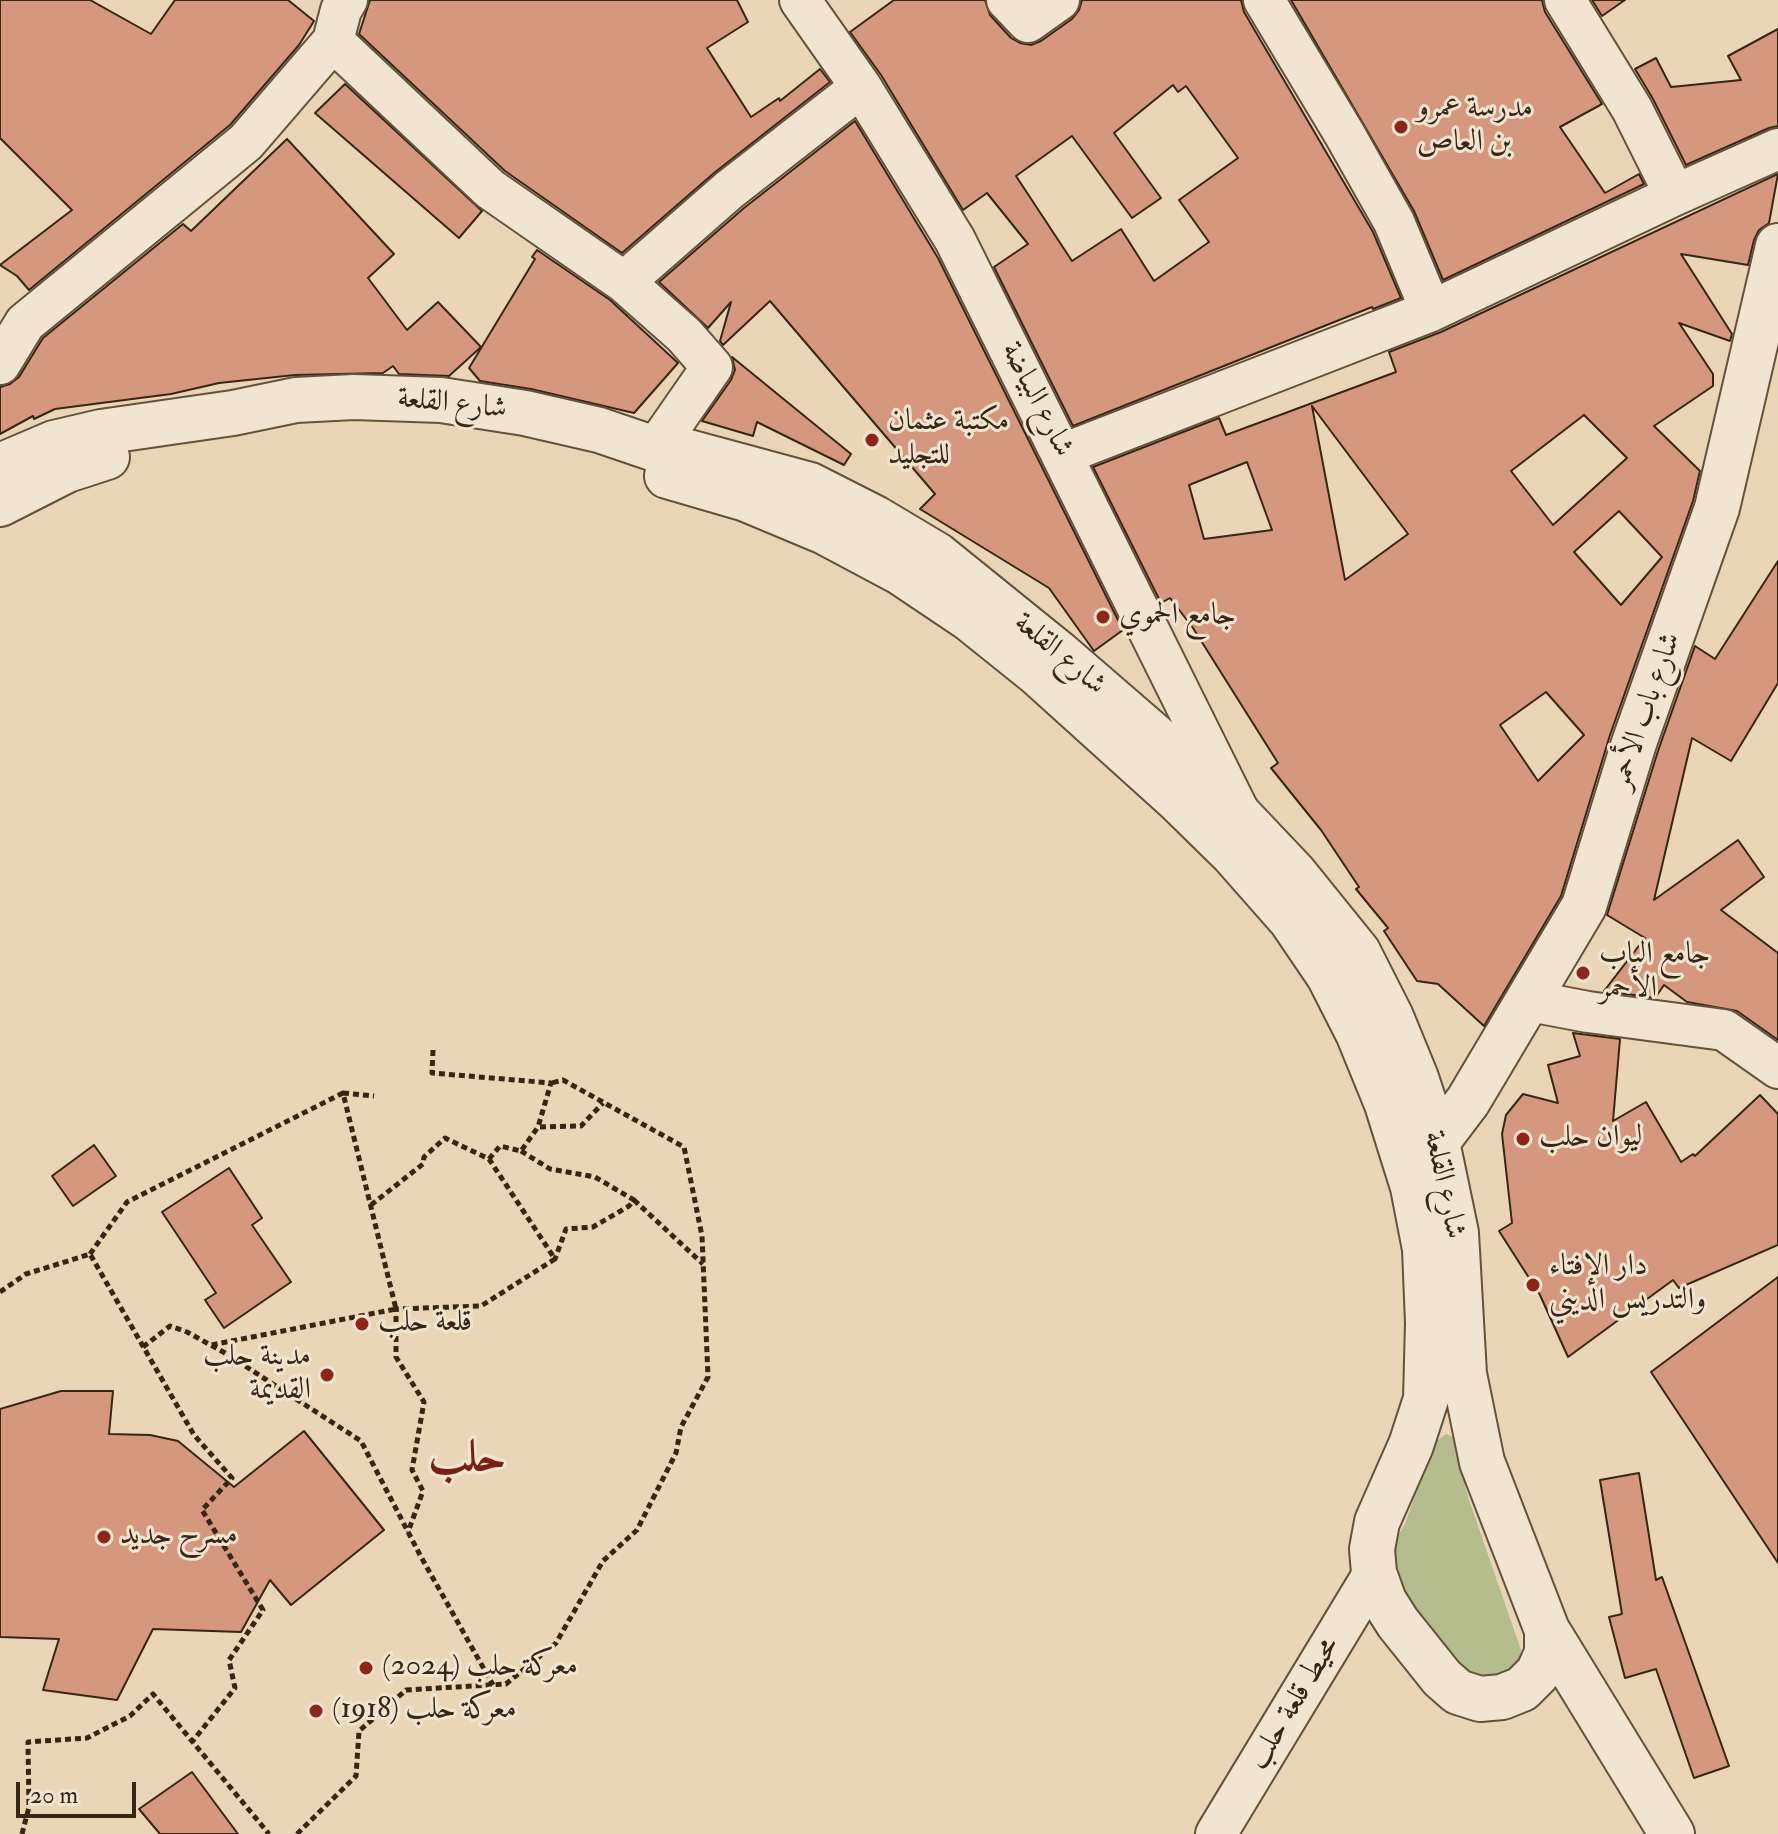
<!DOCTYPE html>
<html>
<head>
<meta charset="utf-8">
<style>
	body { margin:0 }
	#map { position:relative; width:1778px; height:1834px; overflow:hidden; background:#ead5b6; font-family:"IM FELL Double Pica",serif }
	canvas { display:block }
	.scale { position:absolute; left:16px; top:1782px; width:120px; height:36px; box-sizing:border-box; border:4px solid #372613; border-top:0; padding-left:10px; font-size:24px; line-height:28px; white-space:nowrap; color:#372613; -webkit-text-stroke:6px #f1e4d0; paint-order:stroke }
</style>
</head>
<body>
<div id="map">
<canvas width="1778" height="1834"></canvas>
<div class="scale">20 m</div>
</div>
<script>
const ctx = document.querySelector('canvas').getContext('2d');
ctx.lineJoin = 'round';
function fillPath(path, color) { ctx.fillStyle = color; ctx.fill(path, 'evenodd'); }
const shape = rows => new Path2D(rows.map(r => 'M' + r).join(''));
function strokePath(path, color, width, dash) { ctx.strokeStyle = color; ctx.lineWidth = width; ctx.lineCap = dash ? 'butt' : 'round'; ctx.setLineDash(dash || []); ctx.stroke(path); }
function drawText(font, color, halo, rows, align = 'center') {
  ctx.font = font + ' "IM FELL Double Pica",Amiri,serif'; ctx.lineWidth = 6; ctx.setLineDash([]); ctx.textBaseline = 'middle'; ctx.strokeStyle = halo; ctx.fillStyle = color; for (const [text, x, y, turn = 0] of rows) {
    ctx.save(); ctx.translate(x, y); ctx.rotate((+turn || 0) * Math.PI / 180); ctx.textAlign = isNaN(turn) ? turn : align; if (halo) ctx.strokeText(text, 0, 0); ctx.fillText(text, 0, 0); ctx.restore();
  }
}
fillPath(shape([
	[1446,1434,1459,1439,1466,1491,1521,1650,1519,1663,1509,1676,1469,1677,1398,1595,1391,1547,1405,1524,1433,1444]
]), '#b5bd8f');
const building = shape([
	[0,0,90,0,151,34,175,0,288,0,314,21,299,45,230,125,29,290,17,276,0,265,72,210,0,138,0,0],
	[370,0,737,0,748,22,707,48,751,117,779,98,780,101,820,69,830,82,714,173,622,253,505,171,359,34,370,0],
	[894,0,985,0,990,15,1011,38,1020,43,1031,45,1041,41,1072,19,1079,10,1082,0,1241,0,1244,12,1373,232,1401,298,1373,309,1372,307,1073,426,994,267,1028,244,987,193,963,210,881,75,850,32,894,0],
	[1173,85,1178,92,1186,86,1238,158,1179,200,1209,242,1154,281,1121,229,1072,261,1016,176,1072,136,1132,218,1161,198,1114,133,1173,85],
	[1291,0,1542,0,1545,12,1602,104,1560,127,1605,193,1639,174,1644,184,1443,280,1414,211,1291,0],
	[1592,0,1625,0,1602,16,1592,0],
	[1778,29,1778,126,1769,128,1686,165,1653,99,1635,69,1656,58,1671,87,1741,80,1728,56,1778,29],
	[345,84,482,211,459,238,315,113,345,84],
	[855,121,938,258,1123,630,1094,651,1049,588,920,509,935,494,770,301,723,345,720,341,731,302,708,328,659,282,744,208,855,121],
	[287,139,394,254,368,278,407,330,438,302,481,347,449,376,399,374,393,366,383,373,295,375,219,383,171,394,55,409,34,419,33,416,0,434,0,387,10,384,19,377,43,338,183,224,191,231,287,139],
	[1778,174,1769,223,1759,230,1754,240,1748,265,1681,254,1732,334,1730,341,1679,323,1713,374,1713,386,1654,426,1700,471,1693,501,1610,735,1561,896,1484,1026,1438,984,1417,981,1384,931,1388,928,1356,889,1359,887,1321,830,1271,768,1278,763,1193,628,1170,598,1161,603,1093,467,1219,418,1226,435,1396,372,1389,352,1441,332,1778,174],
	[1312,406,1408,534,1345,580,1312,406],
	[1584,415,1627,458,1553,525,1511,471,1584,415],
	[1247,462,1272,530,1204,539,1189,485,1247,462],
	[1619,511,1662,557,1621,605,1574,552,1619,511],
	[1546,692,1584,735,1538,781,1500,725,1546,692],
	[537,250,610,300,678,363,634,413,531,389,480,381,469,368,535,259,532,257,537,250],
	[732,357,851,454,844,465,757,422,753,436,702,421,731,380,735,370,732,357],
	[1778,561,1778,683,1731,761,1692,738,1654,900,1738,840,1764,877,1721,910,1778,953,1778,1040,1737,1011,1687,1002,1664,985,1655,998,1604,991,1645,938,1607,915,1658,751,1695,646,1715,659,1778,561],
	[1573,1033,1620,1039,1613,1121,1646,1102,1681,1162,1693,1154,1695,1156,1760,1095,1778,1114,1778,1245,1679,1288,1673,1280,1568,1357,1540,1295,1499,1231,1512,1223,1502,1134,1506,1115,1523,1094,1558,1103,1548,1065,1580,1056,1573,1033],
	[94,1145,116,1176,73,1206,52,1176,94,1145],
	[229,1168,262,1218,252,1225,291,1282,224,1328,205,1300,216,1293,162,1212,229,1168],
	[1778,1277,1778,1563,1651,1372,1778,1277],
	[61,1391,113,1391,109,1434,150,1435,178,1441,234,1487,304,1431,384,1530,291,1605,270,1580,241,1632,153,1629,117,1700,43,1690,59,1639,0,1637,0,1409,61,1391],
	[1639,1473,1656,1580,1662,1577,1729,1766,1694,1778,1656,1669,1625,1678,1609,1617,1622,1614,1600,1480,1639,1473],
	[192,1772,238,1834,160,1834,139,1809,192,1772]
]);
fillPath(building, '#d5987f');
strokePath(building, '#372613', 2);
const minor = shape([
	[800,0,861,87,955,240,1238,810],
	[1007,0,1028,22,1059,0],
	[1264,0,1345,135,1394,222,1431,311],
	[1565,0,1632,109,1675,195],
	[333,41,490,189,624,282,684,335,712,367,655,449],
	[624,282,729,190,861,87],
	[0,364,25,323,246,142,333,41,341,10,347,0],
	[1063,454,1431,311,1675,195,1778,149],
	[1530,1001,1588,1012,1724,1030,1778,1068],
	[1216,1834,1374,1573]
]);
const tertiary = shape([
	[0,466,54,443,101,432,233,413,296,400,354,397,441,400,525,413,599,430,655,449,677,449,810,485,875,518,937,555,1057,652,1168,748,1241,817,1295,874,1358,952,1391,1017,1416,1078,1437,1142,1456,1233,1464,1374,1482,1462,1547,1630,1672,1834],
	[667,476,746,499,825,532,900,572,970,619,1036,672,1180,802,1232,853,1291,920,1329,976,1358,1033,1387,1104,1413,1187,1425,1249,1428,1323,1426,1399,1411,1445,1377,1522,1372,1549,1374,1573,1384,1601,1398,1623,1442,1678,1458,1692,1480,1699,1502,1697,1522,1689,1538,1673,1547,1653,1547,1630],
	[0,504,67,470,107,457],
	[1437,1142,1468,1101,1584,906,1634,743,1717,508,1778,246]
]);
strokePath(minor, '#64523c', 44);
strokePath(tertiary, '#64523c', 48);
strokePath(shape([
	[433,1050,432,1073,551,1083,538,1127],
	[343,1093,374,1096],
	[521,1151,550,1169,595,1177,634,1200,629,1206,593,1227,566,1229,555,1259],
	[489,1159,500,1146,521,1151,538,1127,581,1126,603,1103],
	[634,1200,703,1264],
	[371,1205,423,1164,424,1157,445,1138,489,1159,555,1259,481,1306,396,1309,396,1357,424,1402,412,1470,423,1491,408,1532],
	[90,1254,127,1202,343,1093,396,1309,211,1345],
	[0,1292,26,1274,90,1254,194,1435,232,1478,202,1510,263,1610,229,1660,235,1688,192,1742],
	[143,1347,170,1326,187,1332,225,1353,361,1441,420,1555,493,1685],
	[22,1834,29,1807,28,1742,87,1738,130,1716,153,1694,269,1834],
	[297,1834,356,1776,359,1731,406,1690,506,1684,556,1643,603,1561,637,1530,676,1453,681,1427,708,1377,702,1236,684,1147,563,1080,551,1083]
]), '#372613', 5, [6, 4]);
strokePath(minor, '#f1e4d0', 40);
strokePath(tertiary, '#f1e4d0', 44);
for (const [x, y, r, color] of [
	[1401,127,8,"#8f2418"],
	[872,440,8,"#8f2418"],
	[1103,617,8,"#8f2418"],
	[1583,973,8,"#8f2418"],
	[1523,1139,8,"#8f2418"],
	[1533,1285,8,"#8f2418"],
	[362,1324,8,"#8f2418"],
	[327,1375,8,"#8f2418"],
	[104,1537,8,"#8f2418"],
	[366,1668,8,"#8f2418"],
	[316,1711,8,"#8f2418"]
]) { const dot = new Path2D(); dot.arc(x, y, r, 0, 2 * Math.PI); ctx.fillStyle = color; ctx.fill(dot); strokePath(dot, '#f1e4d0', 3); }
drawText('30px', '#372613', '#f1e4d0', [
	["مدرسة عمرو",1417,110],
	["بن العاص",1417,144],
	["مكتبة عثمان",888,423],
	["للتجليد",888,457],
	["جامع الحموي",1119,617],
	["جامع الباب",1599,956],
	["الأحمر",1599,990],
	["ليوان حلب",1539,1139],
	["دار الإفتاء",1549,1268],
	["والتدريس الديني",1549,1302],
	["قلعة حلب",378,1324],
	["مدينة حلب",311,1358,"right"],
	["القديمة",311,1392,"right"],
	["مسرح جديد",120,1537],
	["معركة حلب (2024)",382,1668],
	["معركة حلب (1918)",332,1711]
], 'left');
drawText('30px', '#372613', '#f1e4d0', [
	["شارع البياضة",1036,400,63],
	["شارع القلعة",452,405,6],
	["شارع القلعة",1059,655,40],
	["شارع باب الأحمر",1647,711,-71],
	["شارع القلعة",1443,1185,78],
	["محيط قلعة حلب",1295,1704,-59]
]);
drawText('bold 46px', '#7a1f14', '#f1e4d0', [
	["حلب",467,1460]
]);
</script>
</body>
</html>
